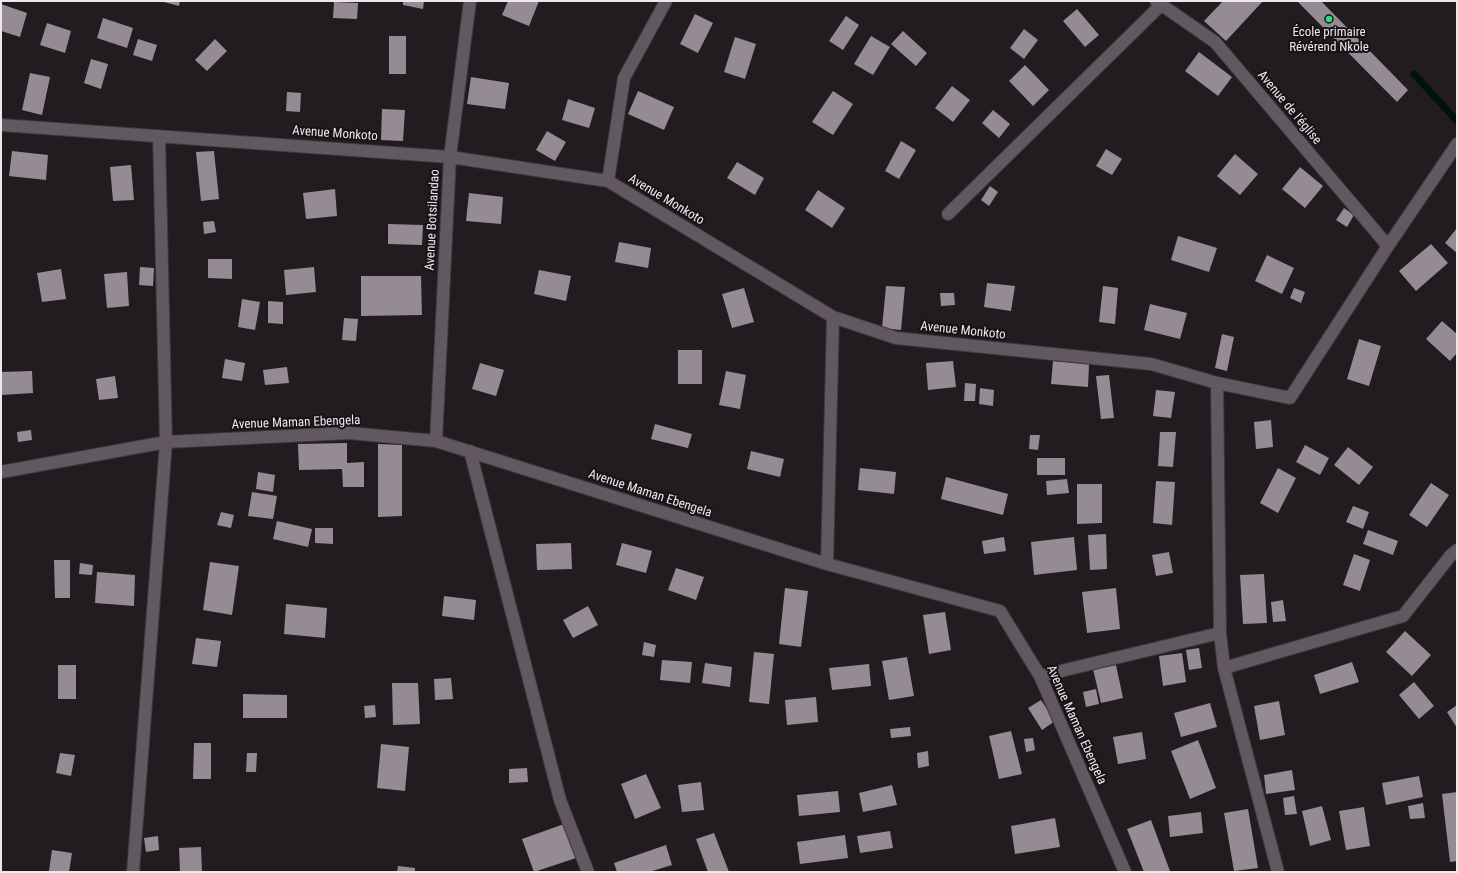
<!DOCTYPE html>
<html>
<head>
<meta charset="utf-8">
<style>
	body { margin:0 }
	#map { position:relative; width:1458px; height:873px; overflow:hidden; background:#221b20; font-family:"Roboto Condensed",sans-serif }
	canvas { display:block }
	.frame { position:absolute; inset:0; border:2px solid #ece8eb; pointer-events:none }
</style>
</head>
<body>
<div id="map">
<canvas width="1458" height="873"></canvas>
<div class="frame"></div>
</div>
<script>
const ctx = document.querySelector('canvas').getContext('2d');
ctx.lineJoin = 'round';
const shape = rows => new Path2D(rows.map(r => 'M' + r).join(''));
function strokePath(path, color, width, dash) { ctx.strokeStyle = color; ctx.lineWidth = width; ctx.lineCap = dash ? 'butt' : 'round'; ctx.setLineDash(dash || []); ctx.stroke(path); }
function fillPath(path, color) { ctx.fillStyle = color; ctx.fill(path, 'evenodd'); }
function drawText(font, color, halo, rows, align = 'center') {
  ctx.font = font + ' "Roboto Condensed",sans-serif'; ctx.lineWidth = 4; ctx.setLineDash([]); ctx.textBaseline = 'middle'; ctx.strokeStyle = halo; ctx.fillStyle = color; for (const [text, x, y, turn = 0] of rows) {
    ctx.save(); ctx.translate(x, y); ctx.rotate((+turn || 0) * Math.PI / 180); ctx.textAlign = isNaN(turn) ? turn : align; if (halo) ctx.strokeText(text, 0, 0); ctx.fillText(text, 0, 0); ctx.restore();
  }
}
strokePath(shape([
	[1414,74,1457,121]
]), '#001307', 7);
fillPath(shape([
	[160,1,180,1,179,6],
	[403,1,424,1,423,9,403,5],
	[508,1,539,1,529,26,502,15],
	[1223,1,1263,1,1226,41,1204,21],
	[1297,1,1321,1,1408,90,1397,102],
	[334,2,358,3,357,19,333,18],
	[1,4,27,13,20,37,1,31],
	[1077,9,1099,35,1085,47,1063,21],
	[695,14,713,23,698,53,680,44],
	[846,16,859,25,843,50,829,41],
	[103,18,133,28,127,48,97,38],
	[47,23,71,31,65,53,40,45],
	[1024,29,1038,40,1024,59,1010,48],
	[903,31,927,53,916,66,891,44],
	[389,36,406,36,406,74,389,74],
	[871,36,890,47,873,75,854,64],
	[735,37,756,44,745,79,724,72],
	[138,39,157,45,152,61,133,55],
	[215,39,227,51,207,71,195,60],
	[1199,52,1232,77,1218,96,1185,71],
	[91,59,108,64,101,89,84,83],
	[1025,65,1049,90,1033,106,1009,81],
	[30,73,50,77,42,115,22,110],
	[471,77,509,83,505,109,467,104],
	[952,86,970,100,953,122,935,108],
	[638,91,674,107,664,130,628,114],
	[833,91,853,104,833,135,812,122],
	[287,92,301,93,300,112,286,111],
	[568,99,595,108,589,128,562,120],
	[382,109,405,110,403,141,381,140],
	[993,110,1010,124,999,138,982,123],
	[547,131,566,142,555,161,536,150],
	[901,141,916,150,899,179,885,171],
	[1106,149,1122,159,1112,175,1096,166],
	[12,151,48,155,46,180,9,176],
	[214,151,219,199,201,201,196,152],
	[1235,154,1258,174,1240,195,1217,176],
	[737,162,764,178,755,195,727,178],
	[131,165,134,200,113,201,110,167],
	[1300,167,1323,186,1305,208,1282,189],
	[990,186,998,192,989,206,981,200],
	[335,189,337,216,306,219,303,193],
	[818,190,845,208,832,228,805,210],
	[469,193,503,197,501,224,466,221],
	[1344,208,1354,215,1347,227,1336,220],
	[214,221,216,232,204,234,203,222],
	[388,224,423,225,422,245,388,244],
	[1457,228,1457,253,1445,243],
	[1178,236,1217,248,1209,272,1171,260],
	[619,242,651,248,648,268,615,262],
	[1431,244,1448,263,1416,291,1399,271],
	[1267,255,1294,268,1282,294,1255,281],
	[208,259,232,259,232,279,208,278],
	[140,267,154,268,153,286,139,285],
	[314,267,316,292,286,295,284,270],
	[61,269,66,299,42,302,37,273],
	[539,270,571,276,566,301,534,294],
	[127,272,129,306,107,308,104,274],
	[361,276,421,276,422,315,361,316],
	[987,283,1015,286,1011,311,984,307],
	[886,286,905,287,901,330,882,328],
	[1103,286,1118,288,1115,324,1099,322],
	[744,288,754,322,732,328,722,294],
	[1294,288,1305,292,1301,303,1290,298],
	[940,293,954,293,955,305,941,306],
	[242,299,260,302,255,330,238,327],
	[268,301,283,302,283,324,268,323],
	[1150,304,1187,313,1180,339,1144,330],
	[344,318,358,319,356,341,342,340],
	[1442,321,1457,334,1457,353,1450,361,1426,339],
	[1222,334,1234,337,1227,371,1215,368],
	[1359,339,1381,346,1369,386,1347,379],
	[678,350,702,350,702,384,678,384],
	[225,359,245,363,242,381,222,378],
	[953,361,956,387,928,390,926,363],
	[1053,361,1089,364,1088,387,1051,384],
	[480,363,504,370,496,396,472,389],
	[287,367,289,383,265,385,263,370],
	[32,371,33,393,1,395,1,372],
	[726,371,746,375,740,409,719,405],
	[1109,375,1114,418,1101,419,1096,376],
	[115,376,118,398,99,400,96,379],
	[965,383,976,384,975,401,964,401],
	[980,388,994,390,993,406,979,404],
	[1156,390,1175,392,1171,418,1153,416],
	[1271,420,1273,447,1256,449,1254,422],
	[655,424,692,434,688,448,651,439],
	[31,430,32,440,18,442,17,432],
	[1160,432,1176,432,1173,467,1158,466],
	[1030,435,1040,435,1038,450,1029,449],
	[347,443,347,463,364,462,364,487,343,487,342,469,299,470,298,444],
	[378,444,402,445,402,516,378,517],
	[1305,445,1329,458,1320,475,1296,462],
	[1348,447,1373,467,1359,485,1334,465],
	[751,451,784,459,780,477,747,469],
	[1037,458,1065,458,1065,475,1037,475],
	[860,468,896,472,894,494,858,490],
	[1278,468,1296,478,1278,513,1260,503],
	[258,472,275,475,273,492,256,489],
	[946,477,1008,494,1003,515,941,499],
	[1067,479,1069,493,1047,495,1046,481],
	[1156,481,1175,482,1172,525,1153,523],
	[1431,483,1449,495,1427,527,1409,515],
	[1077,484,1102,484,1102,523,1077,524],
	[252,492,277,496,273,519,248,516],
	[1353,506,1369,512,1363,529,1346,522],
	[221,512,234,515,231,528,217,525],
	[277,521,312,529,308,547,273,539],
	[315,528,333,528,333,544,315,543],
	[1368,530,1398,541,1393,555,1363,544],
	[1106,534,1107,569,1090,570,1088,535],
	[1004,537,1006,551,984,554,982,541],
	[1074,537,1077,570,1034,575,1031,542],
	[571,543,572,569,537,570,536,544],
	[622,543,652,551,646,573,616,565],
	[1169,552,1173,573,1156,576,1152,555],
	[1354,554,1370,560,1360,591,1343,585],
	[54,560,70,560,70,598,55,598],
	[210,562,239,566,232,615,203,610],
	[80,563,93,565,92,575,79,574],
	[676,568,704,577,696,600,668,590],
	[97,572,135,575,134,606,95,603],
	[1264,574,1267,623,1243,624,1240,575],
	[785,588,808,591,801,647,779,644],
	[1116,588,1120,629,1087,633,1082,592],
	[444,596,476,600,474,620,442,616],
	[1283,600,1286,621,1273,622,1271,602],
	[286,604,327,608,325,638,284,634],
	[588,606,598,625,573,638,563,620],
	[945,612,951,650,929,654,923,615],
	[1405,631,1431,655,1412,676,1386,652],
	[196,638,221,641,217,667,192,664],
	[644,642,656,645,654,657,642,655],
	[1199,648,1202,668,1189,670,1186,650],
	[754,652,774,654,769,704,749,702],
	[1182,653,1186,682,1163,686,1159,656],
	[907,657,914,696,889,700,882,661],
	[662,660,692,662,690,683,660,680],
	[1352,662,1359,682,1320,694,1314,675],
	[705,663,732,667,730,687,702,683],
	[869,664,871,686,832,690,829,668],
	[58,665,76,665,76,699,58,699],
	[1116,665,1123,698,1101,703,1093,669],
	[451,678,453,699,435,700,434,679],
	[1414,682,1434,706,1419,719,1399,695],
	[392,683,418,683,420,724,393,725],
	[1096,689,1099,704,1086,707,1083,692],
	[243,694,287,695,287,718,243,718],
	[816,697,818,722,787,725,785,700],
	[1041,700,1055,721,1042,730,1028,708],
	[1279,701,1285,735,1260,740,1254,706],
	[1210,703,1217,727,1181,737,1174,713],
	[375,705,376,717,365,718,364,706],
	[1457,705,1457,728,1447,712],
	[910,727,911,736,891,738,890,729],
	[1011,731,1022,774,999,779,989,736],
	[1142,732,1146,759,1118,764,1113,737],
	[1033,738,1035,750,1026,752,1024,739],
	[1198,740,1216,788,1190,799,1171,751],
	[194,743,211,743,211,779,193,779],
	[381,744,409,747,405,791,377,788],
	[928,751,929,766,918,768,917,753],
	[60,753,75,755,71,776,56,773],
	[247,753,257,753,256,772,246,772],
	[527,768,528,782,509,783,509,769],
	[1292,770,1295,790,1266,794,1264,775],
	[646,774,661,808,635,819,621,784],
	[1419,776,1423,797,1386,805,1382,783],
	[701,782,704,810,682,812,678,785],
	[892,785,897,805,863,812,859,793],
	[838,791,840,812,799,816,797,795],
	[1457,792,1457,861,1450,862,1442,794],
	[1294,796,1297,814,1285,815,1283,798],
	[1423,803,1425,818,1410,819,1408,806],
	[1322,806,1331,840,1310,846,1302,811],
	[1364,807,1370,846,1346,850,1339,811],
	[1248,809,1258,868,1234,871,1224,813],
	[1201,812,1203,833,1170,837,1168,816],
	[1055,818,1060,847,1015,854,1011,826],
	[1151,820,1170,871,1168,872,1144,872,1127,829],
	[564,824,576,858,534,872,522,839],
	[890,831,893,848,860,853,857,836],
	[714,833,729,872,708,872,696,839],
	[845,835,848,858,800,864,797,842],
	[158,836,159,850,146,852,144,838],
	[666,845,672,865,649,872,617,872,614,863],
	[201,847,202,872,180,872,179,848],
	[52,850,72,853,69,872,49,871],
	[398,866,415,868,415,872,397,872]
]), '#958c93');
const minor = shape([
	[1156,1,1215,42,1388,246],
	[1,125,450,157,608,181,833,317,896,338,1151,364,1217,383,1290,398,1388,246,1457,144],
	[608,181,624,78,666,1],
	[948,214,1161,5],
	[436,441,450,157,470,1],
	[470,451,560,800,588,872],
	[1,472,166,442,349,433,436,441,827,564,1000,611,1040,676,1125,872],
	[827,564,833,317],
	[1220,633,1224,668,1278,872],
	[1224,668,1403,616,1451,555,1457,550],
	[1040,676,1220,633,1217,383],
	[133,872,166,442,159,136]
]);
strokePath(minor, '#3c383c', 14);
strokePath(minor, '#61595f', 12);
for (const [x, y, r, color] of [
	[1329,19,4,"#30d883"]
]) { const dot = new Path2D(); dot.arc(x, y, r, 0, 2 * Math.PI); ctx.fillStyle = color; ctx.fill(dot); strokePath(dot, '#181217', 1.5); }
drawText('13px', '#ece8eb', '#181217', [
	["École primaire",1329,33],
	["Révérend Nkole",1329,48]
]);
drawText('13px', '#ece8eb', '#181217', [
	["Avenue de l'église",1289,108,50],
	["Avenue Monkoto",335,134,4],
	["Avenue Monkoto",666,200,31],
	["Avenue Botsilandao",433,220,-87],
	["Avenue Monkoto",963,331,6],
	["Avenue Maman Ebengela",296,423,-2],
	["Avenue Maman Ebengela",650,494,18],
	["Avenue Maman Ebengela",1076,725,66]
]);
</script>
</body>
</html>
